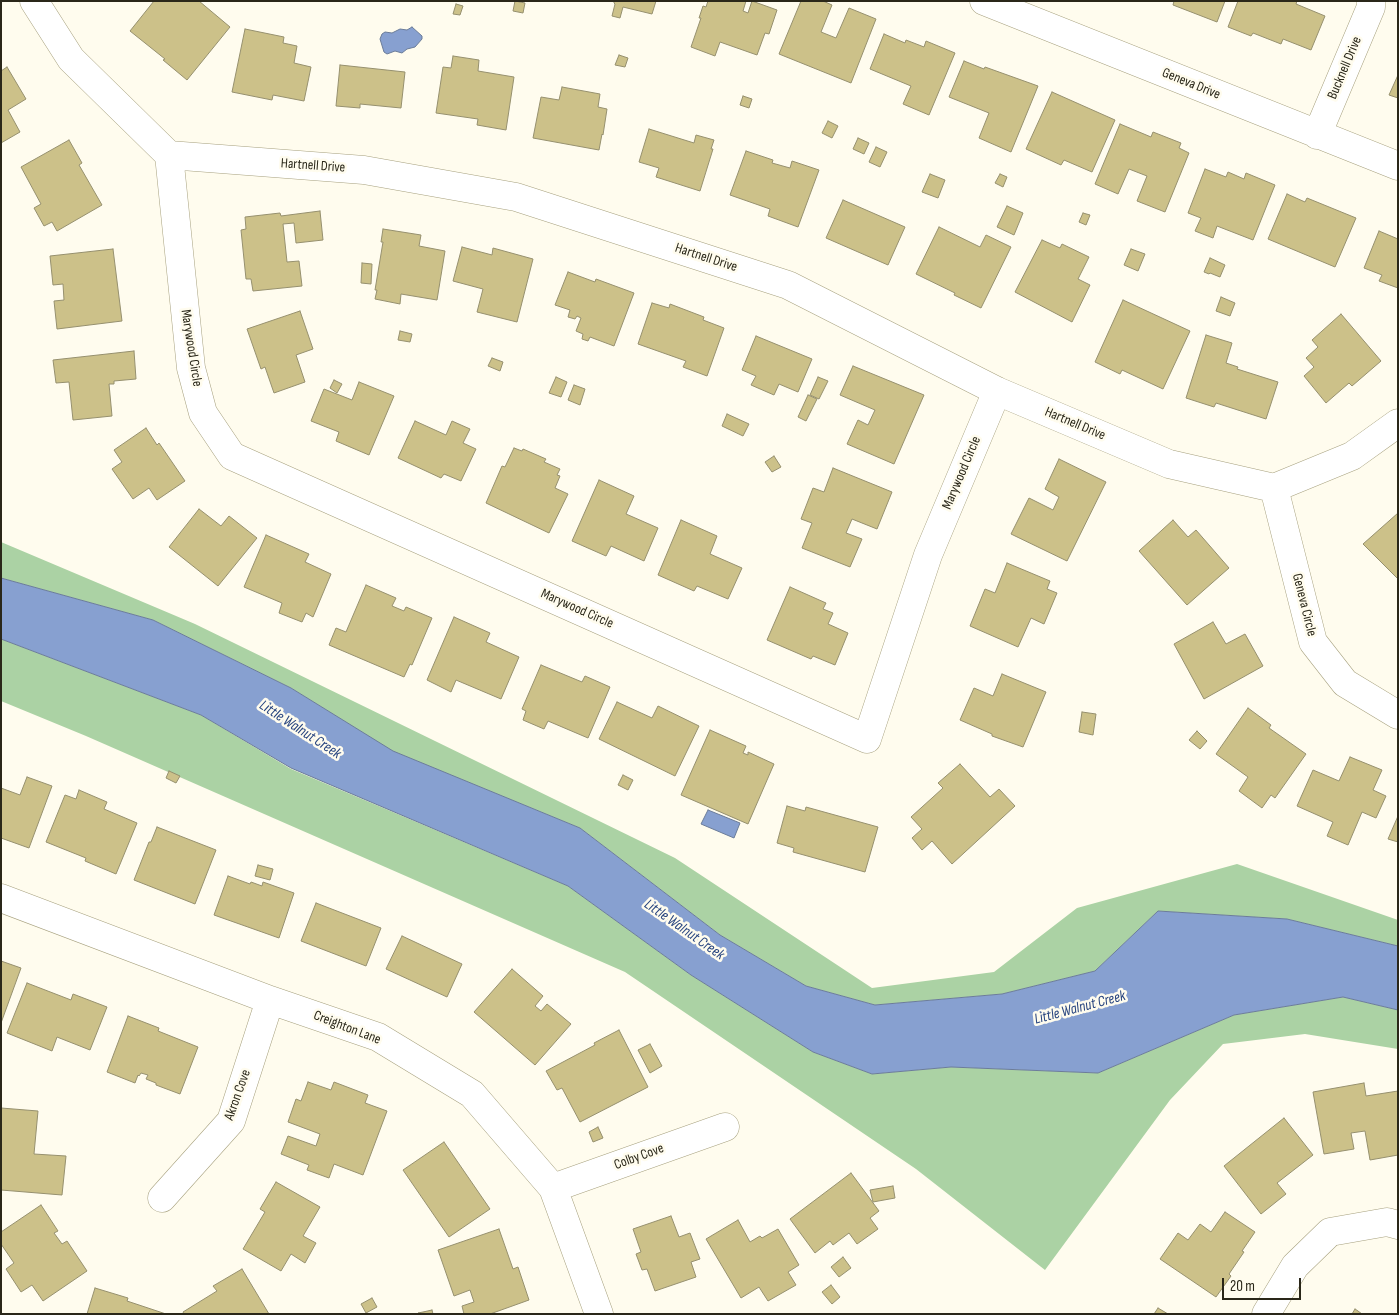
<!DOCTYPE html>
<html>
<head>
<meta charset="utf-8">
<style>
	body { margin:0 }
	#map { position:relative; width:1399px; height:1315px; overflow:hidden; background:#fffcee; font-family:"Sofia Sans Condensed",sans-serif }
	canvas { display:block }
	.frame { position:absolute; inset:0; border:2px solid #2a2719; pointer-events:none }
	.scale { position:absolute; left:1222px; top:1278px; width:79px; height:22px; box-sizing:border-box; border:2px solid #2a2719; border-top:0; padding-left:6px; font-size:15px; line-height:18px; white-space:nowrap; color:#2a2719; -webkit-text-stroke:4px #fffcee; paint-order:stroke }
</style>
</head>
<body>
<div id="map">
<canvas width="1399" height="1315"></canvas>
<div class="frame"></div>
<div class="scale">20 m</div>
</div>
<script>
const ctx = document.querySelector('canvas').getContext('2d');
ctx.lineJoin = 'round';
function fillPath(path, color) { ctx.fillStyle = color; ctx.fill(path, 'evenodd'); }
const shape = rows => new Path2D(rows.map(r => 'M' + r).join(''));
function strokePath(path, color, width, dash) { ctx.strokeStyle = color; ctx.lineWidth = width; ctx.lineCap = dash ? 'butt' : 'round'; ctx.setLineDash(dash || []); ctx.stroke(path); }
function drawText(font, color, halo, rows, align = 'center') {
  ctx.font = font + ' "Sofia Sans Condensed",sans-serif'; ctx.lineWidth = 5; ctx.setLineDash([]); ctx.textBaseline = 'middle'; ctx.strokeStyle = halo; ctx.fillStyle = color; for (const [text, x, y, turn = 0] of rows) {
    ctx.save(); ctx.translate(x, y); ctx.rotate((+turn || 0) * Math.PI / 180); ctx.textAlign = isNaN(turn) ? turn : align; if (halo) ctx.strokeText(text, 0, 0); ctx.fillText(text, 0, 0); ctx.restore();
  }
}
fillPath(shape([
	[1,542,195,624,675,858,872,988,994,972,1077,908,1237,864,1398,920,1398,946,1287,919,1158,911,1095,971,1002,994,875,1005,806,986,720,935,580,828,392,751,291,688,153,620,1,578],
	[1,639,201,715,291,769,568,886,691,975,813,1052,872,1074,951,1067,1098,1073,1234,1015,1343,997,1398,1010,1398,1049,1305,1034,1223,1044,1170,1100,1045,1270,916,1169,625,972,86,736,1,701]
]), '#abd2a4');
const water = shape([
	[412,27,422,36,422,39,415,47,407,49,402,53,395,51,387,54,384,52,380,39,382,34,385,32,392,33,400,29,407,30,412,27],
	[1,578,153,620,291,688,393,751,580,828,720,935,806,986,875,1005,1002,994,1095,971,1158,911,1287,919,1398,946,1398,1010,1343,997,1234,1015,1098,1073,951,1067,872,1074,813,1052,691,975,568,886,291,768,201,715,1,639,1,578],
	[708,810,740,823,734,838,701,824,708,810]
]);
fillPath(water, '#87a0d0');
strokePath(water, '#6b7c99', 1);
const building = shape([
	[154,1,199,1,230,27,187,80,163,60,165,59,130,31,154,1],
	[515,1,525,3,523,13,513,11,515,1],
	[614,1,656,1,652,14,623,7,620,18,612,16,615,4,614,3,614,1],
	[708,1,746,1,743,11,748,13,752,1,777,10,769,34,765,33,757,55,720,42,715,56,691,47,701,18,699,18,703,6,706,7,708,1],
	[801,1,823,1,832,5,821,32,836,38,849,8,876,19,851,83,779,54,801,1],
	[1174,1,1225,1,1217,22,1173,5,1174,1],
	[1238,1,1297,1,1296,4,1325,16,1311,50,1283,39,1281,44,1253,33,1251,36,1228,27,1238,1],
	[456,4,463,6,460,15,453,14,456,4],
	[245,29,284,37,283,43,297,46,294,63,311,67,304,101,273,95,272,100,232,92,245,29],
	[884,34,905,43,906,40,924,47,926,41,955,53,929,115,903,104,911,86,870,69,884,34],
	[619,55,628,58,625,67,615,65,619,55],
	[453,56,479,60,478,71,514,77,506,130,477,125,478,119,436,113,443,67,451,68,453,56],
	[964,61,984,69,985,67,1038,86,1011,152,979,138,989,113,949,97,964,61],
	[340,65,405,72,401,108,360,104,360,108,336,106,340,65],
	[7,67,26,99,8,110,20,132,1,143,1,71,7,67],
	[1398,75,1398,98,1389,95,1398,75],
	[562,87,600,94,598,107,607,109,603,135,602,134,599,150,533,138,541,97,559,100,562,87],
	[1052,92,1115,120,1092,172,1064,160,1061,165,1026,149,1052,92],
	[743,96,752,99,749,108,740,105,743,96],
	[828,121,838,126,832,138,822,133,828,121],
	[1120,124,1151,137,1153,132,1181,143,1179,148,1189,153,1165,212,1137,201,1147,176,1129,169,1118,194,1095,184,1120,124],
	[649,129,694,143,696,135,714,140,711,149,713,149,700,191,656,177,659,168,639,162,649,129],
	[858,138,869,143,864,154,853,149,858,138],
	[69,140,82,163,79,165,102,205,57,231,52,222,44,226,34,208,41,204,21,167,69,140],
	[876,147,887,152,880,167,869,162,876,147],
	[746,151,773,160,772,163,790,168,792,161,819,170,798,227,768,216,770,209,730,195,746,151],
	[1205,169,1226,177,1228,172,1244,179,1246,173,1275,185,1253,240,1217,226,1213,238,1195,231,1201,218,1188,213,1205,169],
	[930,174,945,180,938,198,922,192,930,174],
	[1000,174,1007,177,1003,187,995,183,1000,174],
	[1287,194,1305,202,1307,198,1356,218,1335,267,1268,239,1287,194],
	[843,200,905,227,888,265,826,238,843,200],
	[1007,206,1023,213,1014,235,997,227,1007,206],
	[320,211,323,240,296,243,294,223,283,224,287,262,299,261,302,286,253,291,251,279,246,279,241,230,246,229,245,217,280,213,281,216,320,211],
	[1083,213,1090,215,1086,225,1079,222,1083,213],
	[939,227,980,247,986,235,1011,247,981,308,954,295,955,293,916,274,939,227],
	[383,229,421,235,419,246,445,251,437,300,401,294,400,304,375,299,377,290,375,290,383,242,381,242,383,229],
	[1379,231,1398,239,1398,288,1379,281,1382,275,1364,268,1379,231],
	[1042,240,1060,248,1062,244,1089,257,1078,279,1090,285,1072,322,1015,292,1042,240],
	[462,247,492,255,493,248,533,259,517,322,477,312,483,289,453,281,462,247],
	[113,249,122,321,57,329,54,301,64,300,63,284,53,285,50,256,113,249],
	[1131,249,1145,254,1138,271,1124,265,1131,249],
	[1210,258,1225,265,1220,277,1210,273,1209,274,1204,272,1210,258],
	[362,263,372,264,371,284,361,283,362,263],
	[568,272,595,282,596,279,634,293,614,346,590,337,588,341,582,339,583,334,576,331,581,318,577,316,575,319,568,317,570,310,555,305,568,272],
	[1221,297,1235,303,1230,316,1216,311,1221,297],
	[1123,300,1190,331,1163,389,1122,370,1120,374,1095,362,1123,300],
	[652,303,669,308,670,304,704,317,703,320,724,328,707,376,683,367,686,361,638,344,652,303],
	[300,311,313,349,296,355,305,382,274,393,265,367,261,369,247,329,300,311],
	[1341,314,1381,361,1352,386,1349,383,1326,403,1304,376,1314,367,1306,358,1318,347,1312,340,1341,314],
	[400,331,412,334,410,342,398,340,400,331],
	[1206,335,1232,343,1226,363,1238,367,1237,369,1278,382,1266,419,1216,403,1214,407,1186,398,1206,335],
	[756,336,812,359,798,392,779,384,774,395,751,385,756,376,742,370,756,336],
	[134,351,136,379,114,381,114,384,109,384,112,416,73,420,69,382,56,383,53,360,134,351],
	[492,358,503,362,500,371,488,366,492,358],
	[853,366,924,395,894,464,847,444,858,420,868,425,875,410,840,395,853,366],
	[556,377,567,382,561,397,549,393,556,377],
	[818,377,828,381,819,399,810,395,818,377],
	[334,380,342,384,337,393,330,388,334,380],
	[359,382,394,396,369,455,336,441,339,432,311,421,324,389,352,400,359,382],
	[574,385,585,389,580,405,568,400,574,385],
	[808,395,817,399,806,421,798,417,808,395],
	[727,414,749,424,743,436,722,426,727,414],
	[415,421,446,435,452,421,470,429,463,443,476,449,461,481,444,474,441,478,398,458,415,421],
	[146,428,157,445,159,443,185,481,157,500,149,488,133,499,112,469,122,462,114,450,146,428],
	[514,448,522,451,523,449,546,459,544,462,560,469,557,475,560,476,555,488,568,494,549,533,486,503,502,466,505,467,514,448],
	[774,456,781,467,772,472,765,462,774,456],
	[1059,459,1106,482,1067,561,1011,534,1029,498,1053,510,1059,497,1045,489,1059,459],
	[833,468,892,492,877,529,852,519,846,533,862,539,850,567,802,548,812,523,801,519,813,488,824,492,833,468],
	[599,480,634,496,626,514,658,528,644,561,611,546,606,556,572,541,599,480],
	[199,509,221,526,229,516,257,538,218,586,169,547,199,509],
	[1398,513,1398,579,1363,544,1398,513],
	[681,520,717,536,710,554,742,568,728,599,697,586,694,591,658,575,681,520],
	[1173,520,1188,537,1196,530,1229,568,1187,605,1139,551,1173,520],
	[266,535,309,554,305,562,331,574,313,617,306,613,302,622,279,613,282,603,244,587,266,535],
	[1007,563,1050,581,1047,589,1057,593,1044,624,1031,618,1018,647,970,626,985,589,995,593,1007,563],
	[366,585,396,598,392,606,404,611,406,607,432,618,412,665,410,664,404,677,329,645,336,628,346,632,366,585],
	[790,587,826,603,823,609,833,613,828,624,848,633,835,665,813,656,811,659,767,640,790,587],
	[454,617,490,633,486,642,519,657,501,699,456,680,451,692,427,680,454,617],
	[1213,622,1226,644,1245,634,1263,666,1204,699,1174,644,1213,622],
	[541,665,582,682,585,676,610,687,588,738,548,721,544,729,523,720,526,711,522,709,541,665],
	[1002,674,1046,692,1023,747,992,736,992,734,960,720,974,688,993,696,1002,674],
	[617,702,652,718,658,706,699,726,675,776,599,739,617,702],
	[1248,708,1271,725,1269,728,1306,754,1275,798,1271,795,1262,808,1239,791,1248,777,1216,754,1248,708],
	[1082,712,1096,714,1093,735,1079,732,1082,712],
	[710,730,746,746,743,753,748,755,748,752,774,764,748,824,681,795,710,730],
	[1197,731,1207,741,1200,749,1189,740,1197,731],
	[1350,757,1382,770,1373,790,1386,796,1376,818,1362,812,1348,845,1327,836,1333,822,1297,806,1313,770,1339,781,1350,757],
	[960,764,990,797,999,789,1015,806,952,864,932,841,922,850,912,838,922,829,911,817,943,788,938,783,960,764],
	[169,771,180,776,176,783,166,778,169,771],
	[623,775,633,780,628,790,618,785,623,775],
	[27,777,52,786,29,848,1,838,1,788,20,795,27,777],
	[79,790,107,802,104,809,137,823,116,874,85,861,86,858,46,842,65,795,76,799,79,790],
	[787,806,805,811,806,807,878,827,865,872,793,852,794,848,777,843,787,806],
	[1398,816,1398,842,1388,839,1398,816],
	[157,827,216,850,195,904,134,880,149,842,151,842,157,827],
	[258,865,273,869,270,880,255,876,258,865],
	[228,876,250,884,251,882,262,886,263,882,294,893,279,938,214,915,228,876],
	[316,903,381,928,366,966,301,941,316,903],
	[402,936,462,964,447,997,386,969,402,936],
	[1,961,21,968,1,1023,1,961],
	[512,969,543,996,535,1006,541,1011,547,1004,571,1024,535,1065,474,1012,512,969],
	[27,983,71,1000,73,994,107,1007,90,1050,57,1037,52,1051,7,1033,27,983],
	[128,1016,159,1028,158,1031,198,1047,180,1094,156,1085,156,1083,146,1079,148,1075,141,1073,139,1076,138,1075,135,1083,107,1072,128,1016],
	[619,1030,648,1087,580,1122,562,1088,557,1090,546,1071,595,1045,594,1043,619,1030],
	[650,1044,662,1066,650,1073,638,1050,650,1044],
	[308,1082,331,1090,334,1082,368,1095,365,1103,387,1111,363,1175,334,1164,329,1178,307,1170,309,1165,281,1154,288,1136,316,1146,320,1134,288,1122,296,1099,301,1101,308,1082],
	[1364,1083,1366,1096,1398,1091,1398,1155,1370,1160,1365,1131,1351,1133,1354,1149,1324,1154,1313,1092,1364,1083],
	[1,1108,38,1111,34,1154,66,1156,62,1195,1,1190,1,1108],
	[1284,1118,1313,1155,1277,1183,1286,1194,1261,1214,1224,1166,1284,1118],
	[598,1127,603,1138,593,1142,589,1132,598,1127],
	[444,1142,490,1209,449,1237,403,1170,444,1142],
	[851,1173,879,1211,870,1218,878,1229,857,1244,849,1233,833,1245,830,1241,815,1253,790,1219,851,1173],
	[276,1182,320,1207,303,1236,316,1243,305,1263,291,1254,281,1271,243,1249,265,1212,260,1209,276,1182],
	[893,1186,895,1198,873,1202,870,1190,893,1186],
	[41,1205,58,1231,54,1233,62,1244,67,1241,87,1271,43,1301,32,1285,21,1292,6,1269,14,1263,1,1244,1,1232,41,1205],
	[1225,1212,1255,1232,1242,1251,1244,1252,1229,1274,1231,1276,1216,1297,1160,1259,1178,1233,1188,1240,1200,1224,1211,1232,1225,1212],
	[671,1216,679,1237,690,1233,700,1259,691,1262,696,1277,655,1291,647,1269,642,1270,636,1254,641,1252,633,1229,671,1216],
	[738,1220,750,1242,760,1236,762,1238,778,1229,799,1265,788,1272,796,1285,768,1301,759,1287,741,1298,706,1239,738,1220],
	[499,1229,513,1269,518,1267,529,1300,490,1314,464,1314,462,1306,474,1302,470,1290,454,1296,438,1250,499,1229],
	[843,1257,851,1268,839,1277,831,1267,843,1257],
	[242,1269,269,1314,184,1314,183,1312,217,1291,213,1286,242,1269],
	[831,1285,840,1297,832,1304,822,1292,831,1285],
	[95,1288,128,1298,127,1301,166,1314,87,1314,95,1288],
	[372,1298,377,1307,366,1313,361,1304,372,1298],
	[1158,1308,1168,1314,1154,1314,1158,1308],
	[1355,1309,1358,1311,1362,1314,1352,1314,1355,1309],
	[432,1310,433,1314,418,1313,423,1312,432,1310]
]);
fillPath(building, '#ccc189');
strokePath(building, '#96906e', 1);
const minor = shape([
	[34,1,71,59,169,155,364,170,516,197,788,285,997,391,1169,464,1274,488,1352,456,1398,423],
	[984,1,1398,166],
	[1317,135,1371,7,1371,1],
	[169,155,191,368,203,413,232,456,867,739,928,555,997,391],
	[1274,488,1313,642,1345,683,1398,715],
	[1,898,270,1000,378,1037,472,1094,553,1188,599,1314],
	[553,1188,725,1127],
	[162,1198,231,1121,270,1000],
	[1266,1314,1295,1266,1330,1232,1387,1222,1398,1225]
]);
strokePath(minor, '#a7a17f', 29);
strokePath(minor, '#fff', 28);
drawText('14px', '#2a2719', '#fffcee', [
	["Bucknell Drive",1345,68,-67],
	["Geneva Drive",1191,84,22],
	["Hartnell Drive",313,166,4],
	["Hartnell Drive",706,258,18],
	["Marywood Circle",191,348,81],
	["Hartnell Drive",1075,424,23],
	["Marywood Circle",962,473,-67],
	["Geneva Circle",1304,605,76],
	["Marywood Circle",577,609,24],
	["Creighton Lane",347,1028,21],
	["Akron Cove",238,1095,-70],
	["Colby Cove",639,1157,-20]
]);
drawText('italic 15px', '#27447f', '#fffcee', [
	["Little Walnut Creek",300,730,33],
	["Little Walnut Creek",684,930,35],
	["Little Walnut Creek",1080,1008,-15]
]);
</script>
</body>
</html>
